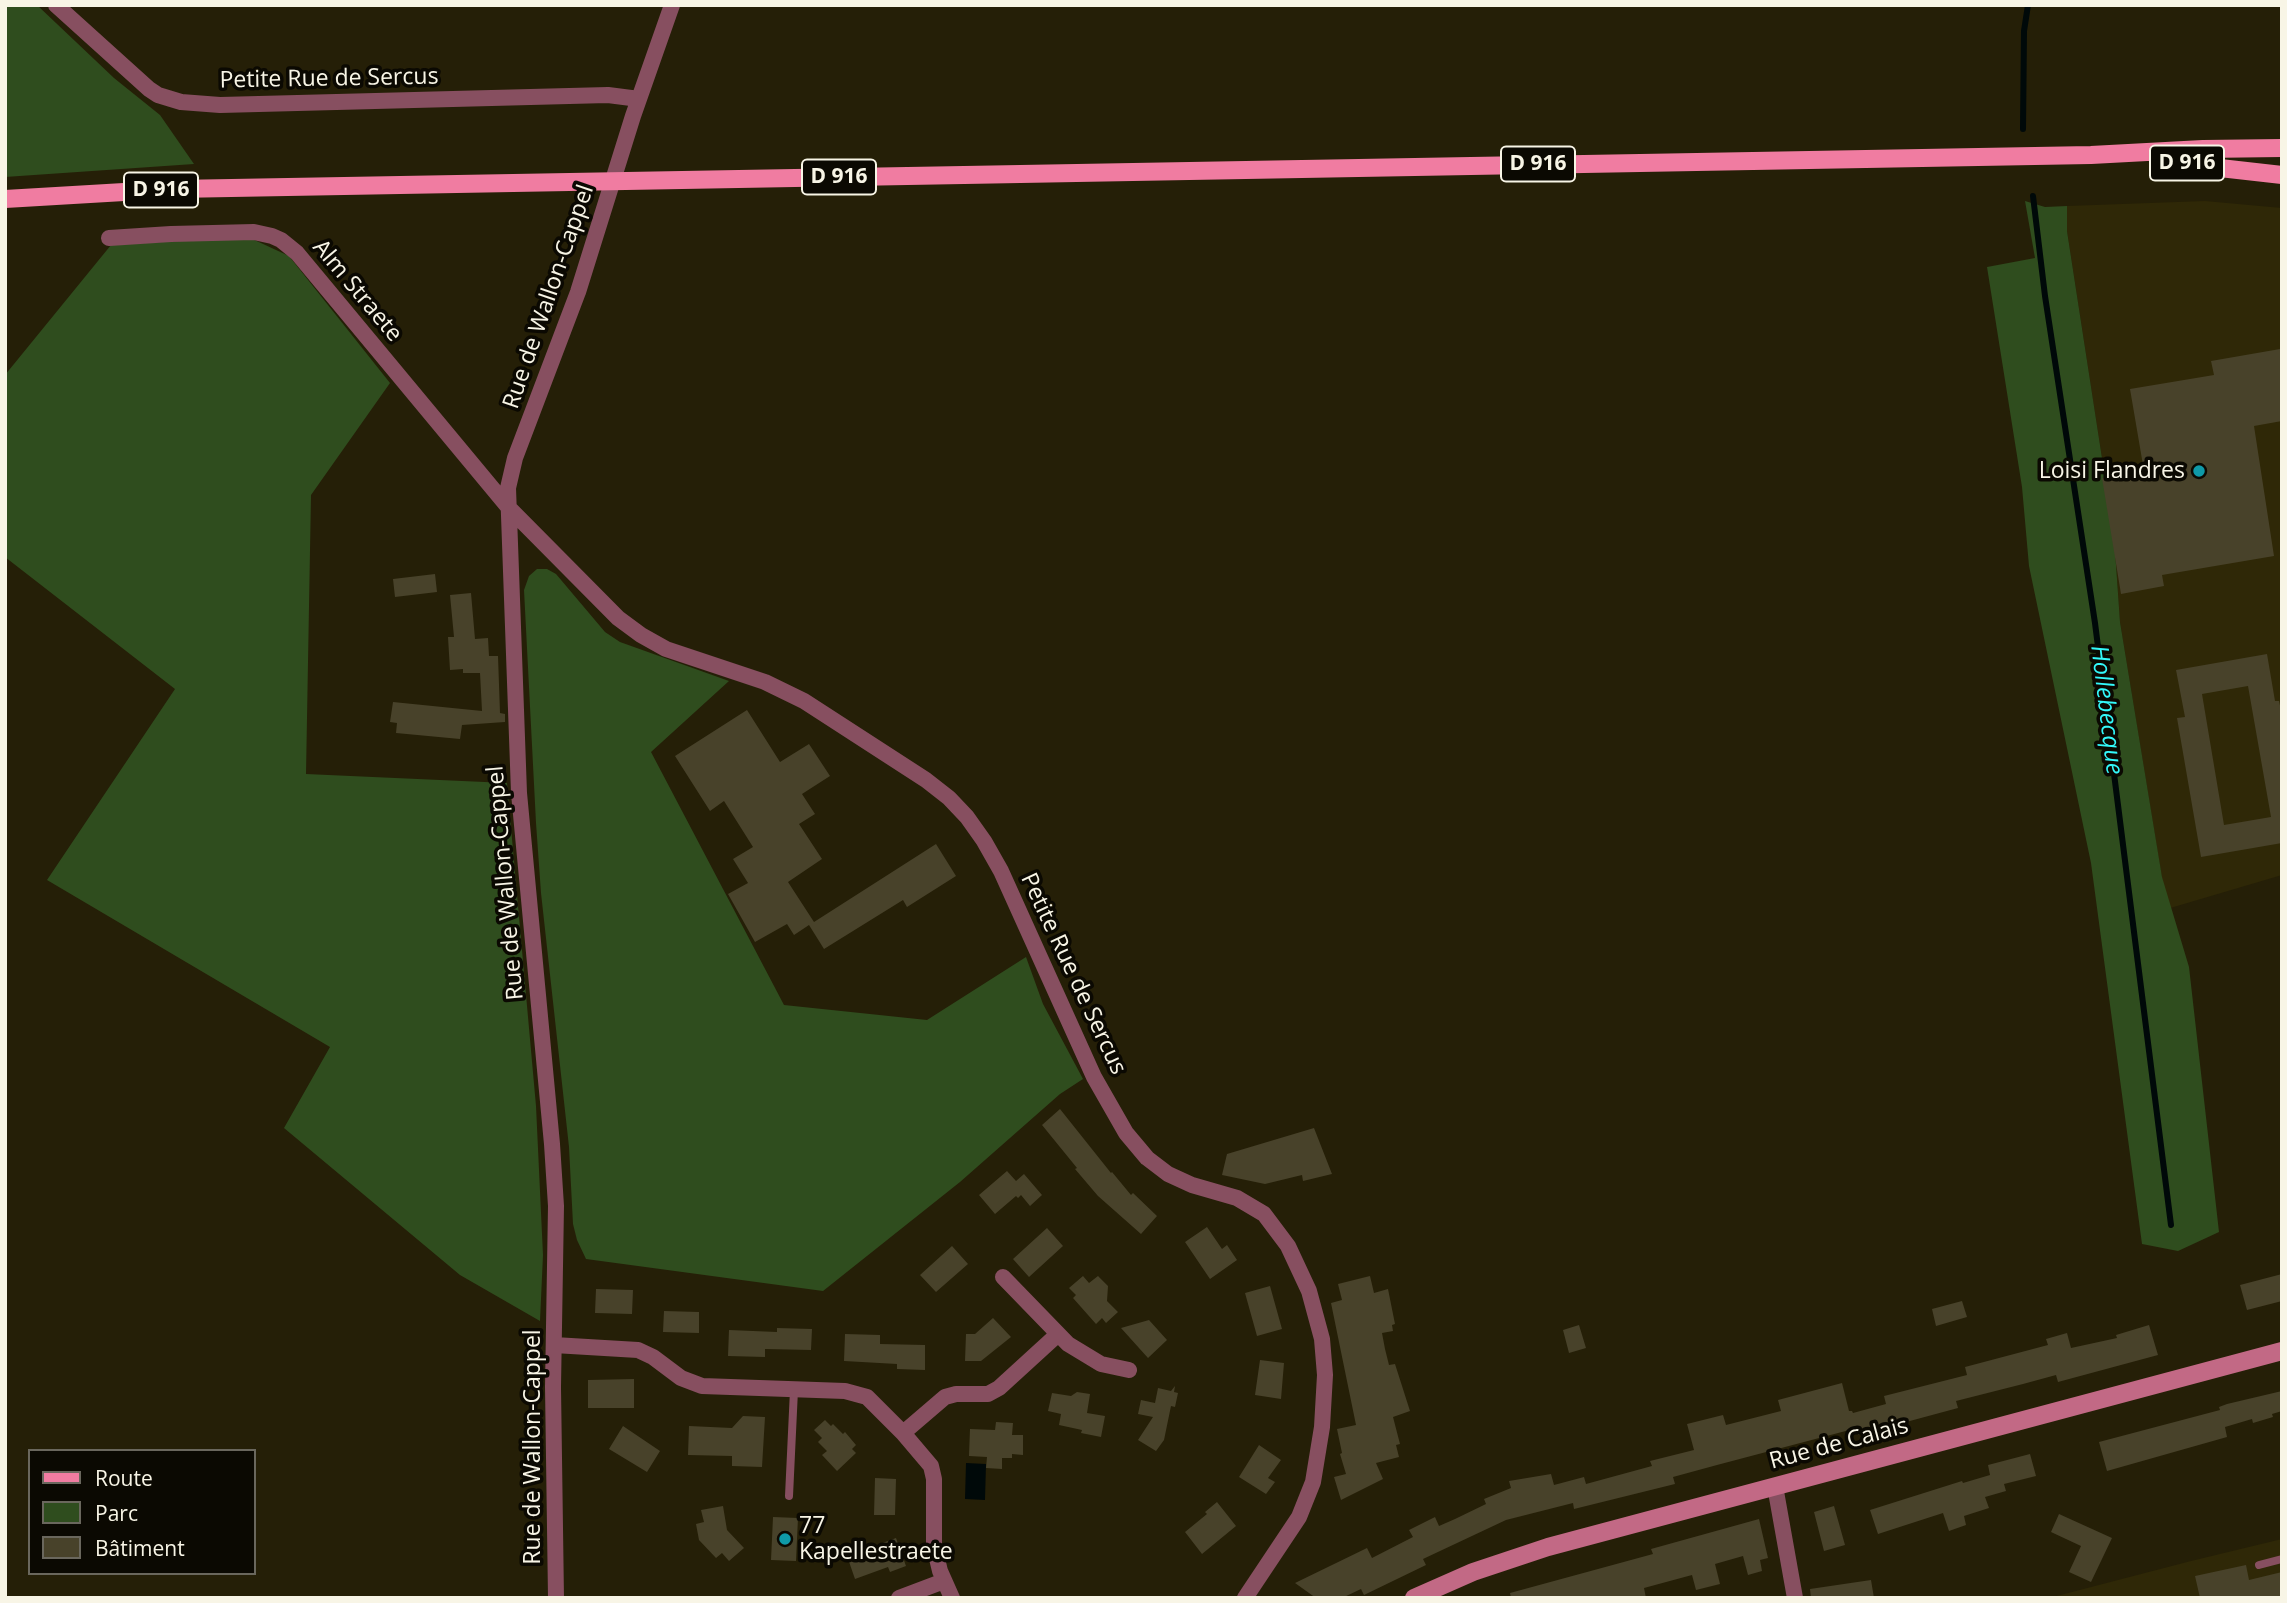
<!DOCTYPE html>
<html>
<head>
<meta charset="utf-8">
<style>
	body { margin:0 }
	#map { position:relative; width:2287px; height:1603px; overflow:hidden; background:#251f07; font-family:"Open Sans",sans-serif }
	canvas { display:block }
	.frame { position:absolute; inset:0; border:7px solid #f8f5e6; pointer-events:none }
	.legend { position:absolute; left:28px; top:1449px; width:228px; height:126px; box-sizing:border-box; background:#0b0902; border:2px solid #6a675d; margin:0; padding:9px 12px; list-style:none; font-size:21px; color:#f8f5e6 }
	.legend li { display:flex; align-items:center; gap:14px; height:35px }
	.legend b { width:35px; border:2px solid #6a675d }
</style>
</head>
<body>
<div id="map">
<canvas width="2287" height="1603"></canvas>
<div class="frame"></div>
<ul class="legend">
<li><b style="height:9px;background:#f07ca1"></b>Route</li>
<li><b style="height:19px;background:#2f4d1e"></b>Parc</li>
<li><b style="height:19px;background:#48422a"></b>Bâtiment</li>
</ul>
</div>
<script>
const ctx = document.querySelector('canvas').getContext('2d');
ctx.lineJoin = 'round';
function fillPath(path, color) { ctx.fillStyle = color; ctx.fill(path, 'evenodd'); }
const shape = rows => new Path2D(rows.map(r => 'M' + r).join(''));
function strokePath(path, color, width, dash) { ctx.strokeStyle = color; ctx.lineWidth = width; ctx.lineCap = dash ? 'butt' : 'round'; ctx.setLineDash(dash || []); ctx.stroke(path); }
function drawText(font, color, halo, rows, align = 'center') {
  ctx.font = font + ' "Open Sans",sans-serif'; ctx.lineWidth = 7; ctx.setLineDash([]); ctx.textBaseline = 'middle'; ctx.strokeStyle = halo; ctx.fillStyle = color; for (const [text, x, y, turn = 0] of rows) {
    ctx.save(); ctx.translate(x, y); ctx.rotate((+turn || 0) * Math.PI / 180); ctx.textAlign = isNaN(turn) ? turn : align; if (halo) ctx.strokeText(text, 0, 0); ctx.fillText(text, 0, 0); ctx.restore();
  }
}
fillPath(shape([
	[2205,201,2282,208,2282,875,2167,909,2120,622,2114,536,2067,231,2067,206],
	[2282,1539,2282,1598,2049,1598,2191,1561]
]), '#2f2807');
fillPath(shape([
	[5,5,37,5,114,78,160,115,194,164,5,177],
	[2025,201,2045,207,2067,206,2067,231,2114,536,2120,622,2162,877,2189,967,2219,1232,2178,1251,2142,1244,2091,863,2029,566,2022,487,1987,267,2035,258],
	[248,237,289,256,390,383,311,495,306,774,507,783,536,1106,543,1255,540,1321,460,1275,284,1128,330,1047,47,880,175,689,5,557,5,375,111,245],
	[537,569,547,569,556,574,605,632,620,642,729,681,651,752,784,1005,927,1020,1026,957,1043,1004,1083,1079,1060,1094,960,1182,823,1291,586,1259,577,1240,573,1224,569,1147,541,893,536,823,524,590,529,576]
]), '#2f4d1e');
fillPath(shape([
	[966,1463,986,1464,985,1500,965,1499]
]), '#000909');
strokePath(shape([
	[2023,129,2024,31,2028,5],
	[2033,196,2045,296,2095,623,2171,1225]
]), '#000909', 6);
fillPath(shape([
	[2280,349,2282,362,2282,421,2254,426,2274,556,2162,575,2164,586,2121,594,2102,478,2144,471,2130,389,2214,375,2211,361],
	[435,574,437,592,395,597,393,579],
	[471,593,475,639,488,638,489,656,498,656,500,713,505,714,505,722,462,725,460,739,396,733,397,723,390,722,393,702,482,711,480,673,463,673,463,669,450,670,448,637,454,637,450,595],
	[2267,654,2275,701,2279,701,2282,715,2282,843,2201,857,2177,718,2185,717,2176,670],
	[2248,686,2271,817,2224,825,2202,694],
	[747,710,780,762,809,744,830,776,802,794,815,814,799,824,822,859,788,882,814,922,936,844,956,876,907,907,903,900,824,949,809,925,794,935,787,924,755,942,728,894,748,883,733,859,753,847,724,801,710,811,675,756],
	[1060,1109,1111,1173,1112,1172,1131,1195,1133,1193,1157,1216,1141,1234,1098,1196,1075,1169,1077,1168,1042,1125],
	[1314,1128,1332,1174,1303,1181,1302,1175,1265,1184,1222,1175,1227,1154],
	[1007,1171,1016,1181,1024,1174,1042,1195,1030,1206,1021,1195,1018,1198,1016,1196,995,1214,979,1195],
	[1207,1227,1222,1249,1227,1245,1237,1260,1210,1279,1185,1242],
	[1047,1228,1063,1246,1029,1277,1013,1259],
	[952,1246,968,1264,936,1292,920,1275],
	[2282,1274,2282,1301,2247,1310,2240,1285],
	[1083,1276,1089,1283,1098,1276,1108,1286,1107,1301,1118,1312,1106,1323,1102,1318,1096,1324,1073,1298,1076,1295,1069,1288],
	[1370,1276,1374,1293,1388,1289,1395,1324,1392,1325,1393,1331,1382,1333,1385,1349,1389,1365,1395,1364,1410,1411,1393,1417,1400,1444,1396,1445,1399,1457,1376,1463,1383,1479,1341,1500,1334,1477,1346,1474,1340,1454,1342,1453,1337,1429,1356,1425,1331,1303,1342,1300,1338,1284],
	[1270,1286,1282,1329,1257,1336,1245,1293],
	[596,1289,633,1290,632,1314,595,1313],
	[1962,1301,1967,1317,1936,1326,1932,1309],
	[664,1311,699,1312,699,1333,663,1332],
	[993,1318,1011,1337,981,1361,965,1361,966,1334,975,1334],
	[1149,1320,1167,1340,1148,1358,1121,1328],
	[1579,1325,1586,1348,1569,1353,1563,1330],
	[2149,1325,2158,1355,2058,1382,2056,1375,2023,1384,1956,1401,1958,1408,1858,1435,1857,1428,1717,1465,1673,1477,1675,1484,1574,1509,1573,1503,1506,1520,1423,1559,1426,1565,1364,1595,1361,1589,1342,1598,1316,1598,1295,1583,1367,1548,1372,1558,1413,1537,1409,1530,1435,1517,1439,1526,1455,1519,1486,1504,1484,1499,1511,1488,1509,1481,1551,1474,1554,1485,1584,1477,1586,1484,1652,1466,1650,1461,1694,1450,1687,1424,1723,1415,1726,1425,1781,1411,1778,1400,1842,1383,1849,1411,1852,1411,1853,1413,1886,1404,1884,1396,1967,1375,1965,1367,2048,1345,2046,1339,2067,1333,2071,1348,2117,1338,2116,1335],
	[777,1328,812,1329,811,1350,765,1349,765,1357,728,1356,729,1330,777,1332],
	[845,1334,880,1335,880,1344,925,1345,925,1370,897,1369,897,1364,844,1361],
	[1260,1360,1284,1363,1281,1399,1255,1395],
	[634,1379,634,1408,588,1408,588,1380],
	[1175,1386,1174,1392,1178,1393,1175,1407,1171,1406,1164,1440,1156,1451,1138,1440,1153,1417,1138,1414,1141,1400,1155,1403,1158,1388,1171,1391],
	[2282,1391,2282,1411,2272,1414,2273,1417,2253,1423,2252,1419,2225,1427,2227,1437,2107,1471,2099,1442,2220,1410,2219,1407,2227,1404],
	[1077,1392,1090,1394,1087,1413,1105,1416,1101,1437,1081,1433,1082,1430,1059,1425,1061,1414,1048,1411,1052,1393,1071,1396],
	[743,1416,765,1417,762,1467,732,1466,732,1456,688,1455,689,1426,732,1428],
	[825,1420,831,1426,833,1424,843,1434,845,1432,856,1445,852,1449,856,1453,837,1471,822,1455,827,1451,818,1442,822,1438,814,1430],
	[996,1422,1013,1423,1012,1435,1023,1435,1023,1455,1012,1454,1012,1458,1002,1458,1002,1469,986,1468,987,1457,969,1456,970,1429,995,1430],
	[623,1426,660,1451,647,1472,609,1449],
	[1259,1445,1281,1460,1268,1478,1275,1482,1266,1494,1239,1477],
	[2030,1454,2036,1476,2004,1484,2006,1491,1985,1497,1989,1508,1964,1516,1966,1525,1949,1531,1943,1513,1878,1534,1870,1510,1962,1481,1963,1483,1990,1475,1988,1465],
	[875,1478,896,1479,895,1515,874,1515],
	[1217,1502,1236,1526,1202,1554,1185,1532,1207,1514,1205,1512],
	[723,1506,727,1530,744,1548,729,1561,722,1553,716,1558,699,1540,696,1524,704,1522,701,1510],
	[1834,1506,1845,1545,1824,1551,1814,1512],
	[2059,1514,2112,1538,2091,1582,2069,1572,2081,1546,2051,1532],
	[773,1517,798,1518,796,1561,771,1560],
	[1759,1519,1768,1558,1760,1560,1762,1571,1748,1575,1743,1556,1715,1564,1720,1584,1696,1590,1692,1575,1644,1588,1646,1598,1511,1598,1510,1593,1653,1554,1651,1549],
	[896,1538,906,1566,890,1572,888,1567,855,1579,847,1556],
	[2246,1565,2249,1580,2282,1572,2282,1598,2200,1598,2195,1576],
	[1871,1580,1874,1598,1811,1598,1810,1589]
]), '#48422a');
strokePath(shape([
	[789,1496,794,1390],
	[2259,1565,2282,1559]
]), '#874f60', 8);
strokePath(shape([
	[56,5,149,89,158,95,181,102,220,105,608,95,639,99],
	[109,238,171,234,254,232,272,236,281,240,297,253,508,507,618,618,641,635,666,649,765,682,804,701,926,780,949,798,967,817,984,841,1001,871,1094,1077,1126,1133,1147,1158,1168,1174,1192,1185,1237,1198,1264,1214,1288,1246,1309,1291,1322,1339,1325,1375,1322,1427,1313,1482,1299,1517,1245,1598],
	[1003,1277,1068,1344,1101,1364,1129,1370],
	[554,1345,638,1350,653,1357,681,1378,702,1386,845,1391,867,1397,903,1433,931,1466,934,1479,934,1546,940,1571,952,1598],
	[903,1433,945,1397,956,1394,988,1394,999,1388,1057,1335],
	[1775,1486,1795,1598],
	[556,1598,553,1387,556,1206,552,1144,519,793,508,488,515,458,578,292,633,116,672,5],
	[899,1598,944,1581]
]), '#874f60', 16);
strokePath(shape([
	[1414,1598,1473,1572,1548,1547,2282,1351]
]), '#c26985', 18);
strokePath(shape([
	[2158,161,2282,175],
	[5,199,175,189,2091,155,2203,149,2282,148]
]), '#f07ca1', 18);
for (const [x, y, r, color] of [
	[2199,471,7,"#0f9aa8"],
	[785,1539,7,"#0f9aa8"]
]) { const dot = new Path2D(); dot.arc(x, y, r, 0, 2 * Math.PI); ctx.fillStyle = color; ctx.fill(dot); strokePath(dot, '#0b0902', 2.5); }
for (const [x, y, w] of [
	[2187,163,74],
	[1538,164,74],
	[839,177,74],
	[161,190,74]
]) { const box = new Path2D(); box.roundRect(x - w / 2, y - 17.5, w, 35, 5); ctx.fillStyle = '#0b0902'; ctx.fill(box); strokePath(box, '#f8f5e6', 2); }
drawText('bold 21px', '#f8f5e6', null, [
	["D 916",2187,163],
	["D 916",1538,164],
	["D 916",839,177],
	["D 916",161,190]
]);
drawText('23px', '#f8f5e6', '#0b0902', [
	["Petite Rue de Sercus",329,79,-1],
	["Alm Straete",357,291,50],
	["Rue de Wallon-Cappel",549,297,-71],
	["Rue de Wallon-Cappel",506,883,-95],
	["Petite Rue de Sercus",1073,974,65],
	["Rue de Calais",1839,1444,-15],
	["Rue de Wallon-Cappel",533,1447,-90]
]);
drawText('23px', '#f8f5e6', '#0b0902', [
	["Loisi Flandres",2185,471],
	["77",799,1526,"left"],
	["Kapellestraete",799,1552,"left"]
], 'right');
drawText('italic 24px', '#33f8fa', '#0b0902', [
	["Hollebecque",2106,710,83]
]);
</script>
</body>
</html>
